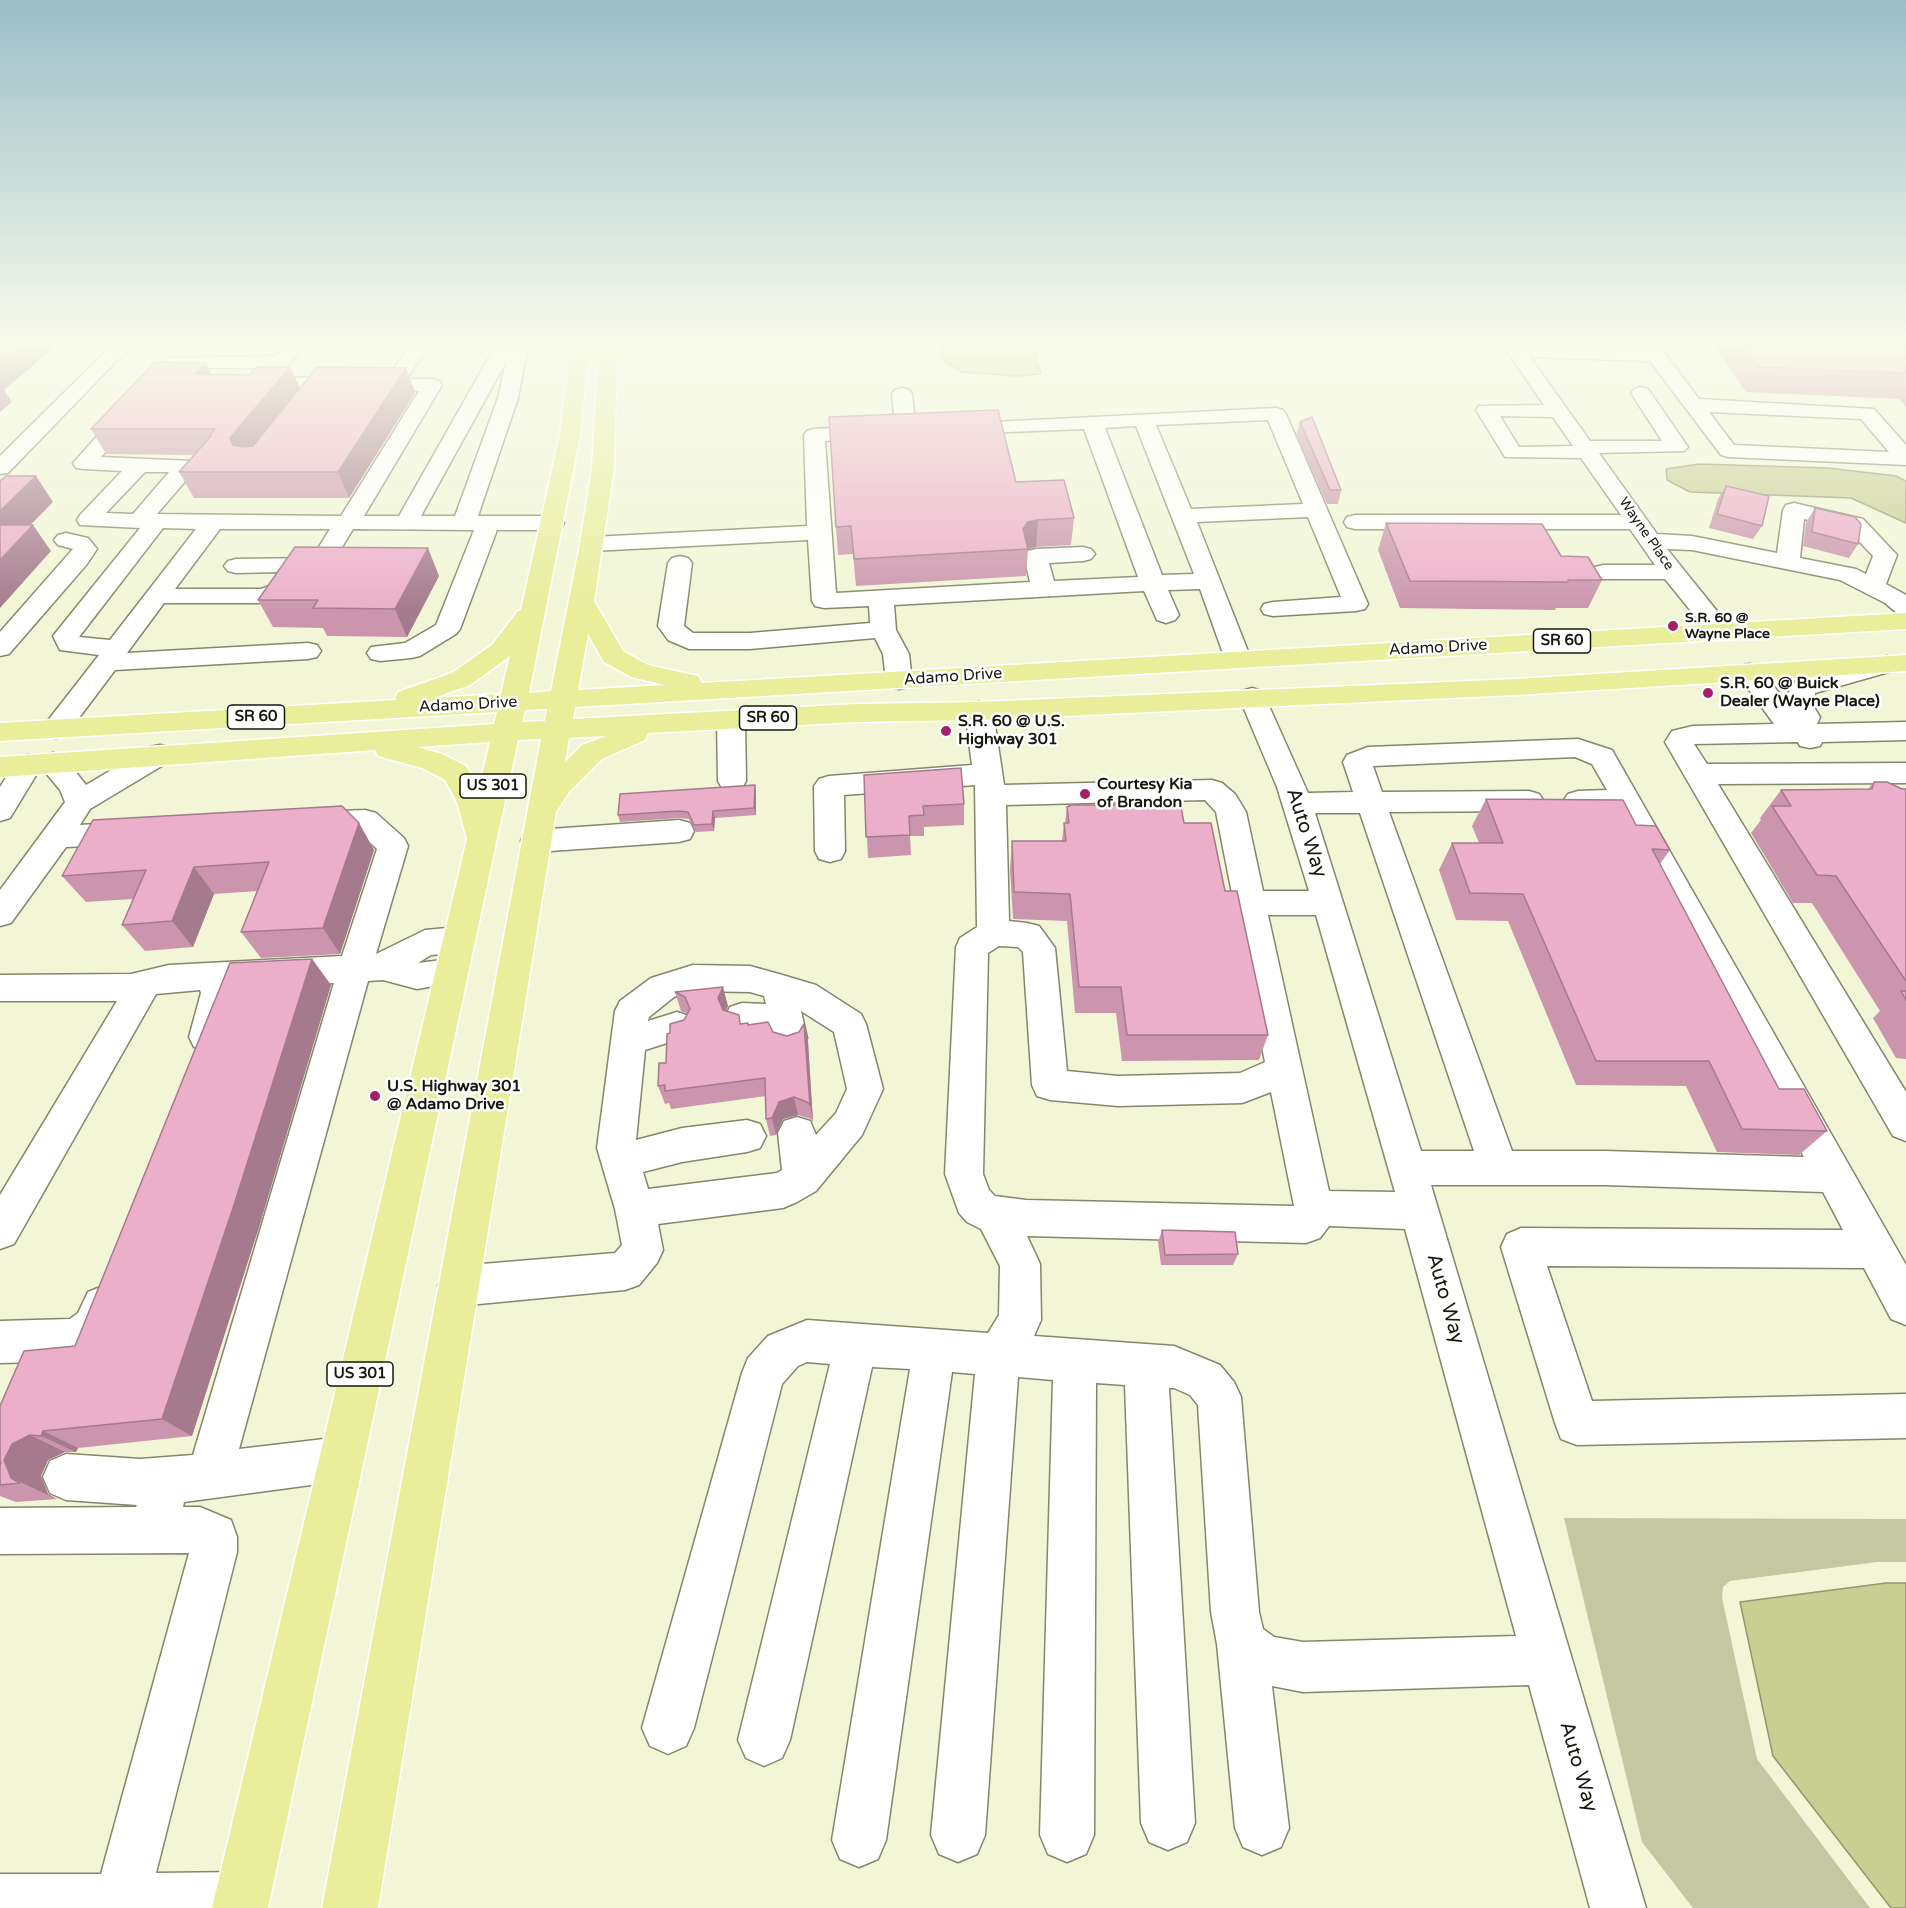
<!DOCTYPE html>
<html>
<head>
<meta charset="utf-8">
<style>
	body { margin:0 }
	canvas { display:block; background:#f2f6d6 }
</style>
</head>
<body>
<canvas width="1906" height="1908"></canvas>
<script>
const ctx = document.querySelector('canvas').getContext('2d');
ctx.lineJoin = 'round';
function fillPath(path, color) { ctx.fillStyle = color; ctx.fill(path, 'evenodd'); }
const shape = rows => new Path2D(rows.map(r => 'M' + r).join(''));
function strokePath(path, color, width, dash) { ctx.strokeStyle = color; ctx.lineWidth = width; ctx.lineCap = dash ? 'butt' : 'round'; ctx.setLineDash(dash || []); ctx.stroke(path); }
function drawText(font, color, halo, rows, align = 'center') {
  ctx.font = font + ' "Varela Round",sans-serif'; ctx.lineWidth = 5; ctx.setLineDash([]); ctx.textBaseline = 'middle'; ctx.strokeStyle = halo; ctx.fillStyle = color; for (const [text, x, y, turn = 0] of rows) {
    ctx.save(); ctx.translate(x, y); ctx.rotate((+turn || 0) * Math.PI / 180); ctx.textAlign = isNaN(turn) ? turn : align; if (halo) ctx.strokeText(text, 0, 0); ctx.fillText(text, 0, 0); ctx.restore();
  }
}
fillPath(shape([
	[1564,1518,1906,1519,1906,1562,1877,1562,1730,1581,1723,1587,1722,1598,1757,1759,1870,1908,1693,1908,1642,1842]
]), '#c3c7a2');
const water = shape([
	[942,345,1032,345,1041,374,1016,376,962,372,942,360,942,345],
	[1699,464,1828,468,1896,476,1906,481,1906,523,1851,498,1690,492,1667,480,1666,469,1699,464],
	[1886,1583,1906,1583,1906,1908,1891,1908,1773,1756,1740,1602,1886,1583]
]);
fillPath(water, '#c9ce93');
strokePath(water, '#94976b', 1.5);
const minor = shape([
	[112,345,132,345,8,473,0,474,0,456,112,345],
	[285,345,304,345,288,366,281,368,179,368,101,457,194,461,197,466,194,471,157,514,341,516,419,391,254,389,247,387,244,383,247,379,254,377,387,379,410,345,429,345,407,379,432,379,439,381,442,385,364,516,399,516,496,345,528,345,518,398,478,516,553,516,561,518,564,523,561,528,553,530,497,530,460,629,456,634,420,656,411,658,380,661,371,659,367,653,371,647,405,643,436,625,474,530,353,529,328,570,304,572,290,595,263,603,164,603,127,653,308,643,317,645,321,651,317,657,308,659,115,670,66,735,56,738,46,735,42,729,46,723,99,655,60,650,53,636,140,528,80,525,77,520,80,515,122,471,84,469,76,468,73,463,167,358,276,356,285,345],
	[506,362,498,398,455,516,421,516,506,362],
	[145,472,169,472,133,514,106,513,145,472],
	[163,528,196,529,110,640,79,637,163,528],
	[220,529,330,529,312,558,236,559,228,561,224,566,228,571,236,573,280,572,272,585,261,589,175,589,220,529],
	[1503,345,1656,349,1663,351,1699,399,1874,409,1906,445,1906,465,1728,457,1721,455,1650,361,1530,357,1590,441,1662,441,1631,393,1634,389,1641,387,1648,389,1688,447,1684,451,1599,453,1657,534,1692,536,1777,553,1783,510,1786,505,1794,503,1863,519,1897,555,1886,584,1906,595,1906,615,1897,613,1885,603,1840,580,1692,550,1667,549,1733,631,1729,636,1720,639,1711,636,1665,579,1603,579,1595,577,1591,572,1595,567,1603,565,1655,565,1630,529,1355,529,1347,527,1344,522,1347,517,1355,515,1621,515,1581,458,1505,457,1476,410,1479,406,1544,405,1503,345],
	[1709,412,1861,419,1889,452,1734,445,1709,412],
	[1500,416,1553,417,1573,446,1519,447,1500,416],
	[1804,519,1847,529,1873,556,1866,574,1856,569,1800,558,1804,519],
	[902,388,909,390,912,394,916,430,913,434,825,441,836,593,1030,582,1024,556,1028,551,1036,549,1083,547,1091,549,1095,554,1091,559,1083,561,1049,563,1054,581,1138,577,1084,429,959,434,952,432,949,428,952,424,1276,408,1283,410,1286,414,1368,604,1365,609,1356,611,1273,616,1264,614,1261,609,1264,604,1273,602,1341,597,1308,517,1197,522,1251,659,1247,665,1238,667,1229,665,1225,659,1200,589,1168,590,1179,615,1175,620,1166,623,1157,620,1144,591,894,605,896,630,909,654,912,681,908,687,899,689,890,687,886,681,883,654,875,638,750,649,689,649,668,640,658,626,668,563,672,558,680,556,688,558,692,563,684,626,693,633,750,633,870,623,869,606,824,608,815,606,812,601,808,540,592,551,584,549,580,544,584,539,592,537,807,526,804,435,807,431,814,429,895,424,892,394,895,390,902,388],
	[1268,420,1303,504,1191,509,1156,425,1268,420],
	[1136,426,1194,574,1162,575,1105,428,1136,426],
	[66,533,88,538,97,549,87,564,9,654,0,656,0,632,73,549,58,545,54,540,58,535,66,533],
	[1887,656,1896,658,1900,664,1896,670,1815,693,1814,707,1820,717,1817,724,1906,722,1906,740,1822,742,1820,746,1810,748,1800,746,1798,742,1694,744,1707,764,1906,763,1906,783,1718,784,1906,1092,1906,1141,1893,1136,1665,742,1672,731,1693,726,1774,724,1736,672,1740,666,1749,664,1758,666,1786,702,1787,695,1796,681,1887,656],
	[1252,688,1262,691,1265,697,1308,793,1353,792,1343,762,1347,755,1368,747,1578,739,1612,750,1906,1265,1906,1325,1891,1319,1864,1268,1547,1266,1592,1401,1906,1394,1906,1438,1577,1445,1561,1439,1555,1423,1501,1247,1507,1234,1521,1228,1843,1230,1823,1192,1605,1185,1431,1185,1646,1908,1590,1908,1529,1685,1303,1692,1272,1686,1289,1828,1281,1847,1262,1855,1243,1847,1235,1828,1217,1644,1211,1612,1198,1405,1190,1395,1174,1388,1169,1388,1195,1823,1187,1842,1168,1850,1149,1842,1141,1823,1125,1385,1096,1383,1094,1835,1086,1854,1067,1862,1048,1854,1040,1835,1053,1380,1018,1377,985,1835,977,1854,958,1862,939,1854,931,1835,975,1374,952,1372,886,1840,878,1859,859,1867,840,1859,832,1840,910,1369,872,1367,790,1740,782,1758,764,1766,746,1758,738,1740,830,1364,807,1362,798,1366,782,1384,694,1728,686,1746,668,1754,650,1746,642,1728,742,1373,748,1358,768,1336,807,1320,988,1333,999,1315,1000,1266,981,1229,967,1222,959,1213,945,1174,956,947,960,938,977,927,975,785,844,795,845,851,841,859,830,862,819,859,815,851,814,786,819,779,829,776,972,765,965,711,969,705,979,702,989,705,993,711,1004,785,1212,780,1222,783,1235,794,1246,812,1263,891,1309,891,1277,787,1239,697,1242,691,1252,688],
	[1575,757,1592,764,1607,790,1578,791,1568,794,1563,801,1568,808,1578,811,1618,810,1804,1157,1605,1151,1512,1151,1389,812,1529,811,1539,808,1544,801,1539,794,1529,791,1382,792,1373,766,1575,757],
	[1205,800,1216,812,1265,1062,1240,1073,1118,1076,1067,1071,1055,948,1039,926,1027,923,1009,921,1006,805,1205,800],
	[1315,813,1360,813,1474,1151,1421,1151,1315,813],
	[1268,915,1316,915,1395,1192,1329,1191,1268,915],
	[999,946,1018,947,1023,952,1032,1085,1037,1096,1050,1100,1118,1106,1242,1103,1271,1092,1294,1206,1026,1200,995,1196,989,1190,983,1174,988,953,999,946],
	[1329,1226,1405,1229,1516,1636,1303,1642,1274,1637,1263,1629,1259,1612,1241,1397,1234,1382,1220,1365,1174,1346,1034,1336,1041,1320,1040,1264,1027,1236,1306,1243,1320,1238,1329,1226],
	[731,711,741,714,745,720,746,781,742,788,732,791,722,788,718,781,717,720,721,714,731,711],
	[160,745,170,747,174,754,170,761,90,809,80,825,129,822,140,825,144,833,140,841,129,844,66,847,11,923,0,926,0,890,65,802,60,790,41,767,10,818,0,821,0,787,18,758,28,755,38,758,40,761,43,756,53,753,63,756,86,785,150,747,160,745],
	[365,810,376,813,404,838,408,846,376,954,425,930,458,927,470,931,474,940,470,949,458,953,431,955,418,963,450,959,462,963,467,972,462,981,417,989,383,980,368,981,239,1449,341,1437,357,1443,363,1459,357,1475,341,1481,184,1502,183,1507,200,1507,231,1520,237,1537,237,1552,156,1873,241,1872,261,1880,269,1900,265,1908,0,1908,0,1874,101,1874,189,1553,0,1554,0,1508,136,1507,137,1505,66,1500,50,1493,43,1477,50,1461,66,1454,140,1459,193,1455,334,983,233,988,235,993,223,1037,218,1047,206,1051,194,1047,189,1037,201,993,200,990,156,994,14,1244,0,1249,0,1195,117,1001,0,1001,0,975,131,974,169,965,342,956,377,849,358,831,312,834,301,830,297,823,301,816,312,812,365,810],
	[679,820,690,823,694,831,690,839,679,842,536,852,525,849,521,841,525,833,536,830,679,820],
	[693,965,750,966,779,974,816,985,861,1014,866,1024,883,1089,862,1135,816,1191,797,1202,783,1208,658,1224,663,1250,657,1263,639,1285,625,1290,458,1306,444,1300,438,1286,444,1272,458,1266,615,1253,622,1245,615,1209,597,1148,615,1011,620,1001,651,978,693,965],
	[693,991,750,992,764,996,766,1004,742,1003,730,1007,725,1017,730,1027,742,1031,771,1032,778,1048,790,1052,802,1048,807,1038,801,1011,834,1032,847,1089,836,1113,816,1135,810,1121,797,1117,784,1121,778,1133,782,1170,777,1173,648,1189,643,1172,682,1162,747,1152,760,1148,766,1136,760,1124,747,1120,682,1128,636,1140,645,1050,689,1036,694,1026,689,1016,677,1012,648,1021,649,1017,674,997,693,991],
	[103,1286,118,1292,124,1306,108,1343,92,1355,77,1361,0,1363,0,1321,70,1319,78,1313,88,1292,103,1286]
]);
const major = shape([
	[571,345,589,345,580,435,529,693,551,691,580,544,592,468,599,345,617,345,614,468,594,601,623,651,648,665,698,676,702,683,1906,613,1906,629,575,707,573,719,857,704,979,702,1516,679,1906,655,1906,671,1516,695,979,720,857,722,648,733,645,740,602,759,569,792,556,812,378,1908,322,1908,541,739,518,740,268,1908,212,1908,467,839,457,802,445,780,422,768,378,756,375,750,0,777,0,757,494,724,497,712,0,741,0,723,396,700,395,698,398,692,452,673,492,645,518,611,521,610,560,435,571,345],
	[588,634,604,662,631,677,665,685,578,690,588,634],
	[510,656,501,694,434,698,470,685,510,656],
	[547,709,545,721,522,722,525,710,547,709],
	[606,736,582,745,565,762,569,738,606,736],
	[490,742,479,788,466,766,442,754,417,747,490,742]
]);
strokePath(minor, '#84876b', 3);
strokePath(major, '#fff', 3);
fillPath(minor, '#fff');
fillPath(major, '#e8ee9a');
fillPath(shape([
	[1713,345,1906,345,1906,407,1899,399,1746,392],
	[290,367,300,388,406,368,415,393,349,498,194,498,179,472,194,455,106,454,91,429,211,374,250,375],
	[1300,422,1341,490,1338,504,1327,504,1296,435],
	[1016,482,1074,518,1071,545,1036,547,1028,549,1026,576,856,586,853,554,838,555,836,527],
	[1726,486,1762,526,1753,539,1709,528,1718,499],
	[1815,508,1858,544,1849,558,1803,546,1806,522],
	[1386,523,1561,556,1602,580,1588,608,1556,608,1555,610,1400,608,1378,550],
	[439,576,407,637,327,636,323,628,273,627,258,600],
	[864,775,964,804,964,825,924,827,924,836,910,836,911,855,868,858],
	[1874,782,1906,789,1906,1059,1896,1058,1873,1018,1880,1011,1812,903,1793,903,1751,833,1761,820,1760,818,1781,790,1868,789],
	[756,792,756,815,715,818,714,831,696,832,689,819,680,818,620,822,618,815],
	[1486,799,1636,825,1670,850,1660,864,1779,1089,1827,1131,1799,1155,1717,1152,1686,1086,1576,1085,1508,921,1456,920,1439,870,1452,843,1479,843,1472,826],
	[1067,807,1177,807,1184,823,1225,891,1268,1035,1259,1060,1122,1061,1116,1013,1075,1013,1067,921,1013,919,1010,869,1012,841,1062,841,1064,823,1065,823],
	[359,823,374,850,340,954,261,958,241,932,257,891,214,894,193,947,145,951,122,925,133,899,86,902,62,876],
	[312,959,331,985,259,1227,192,1436,78,1448,76,1452,65,1452,48,1460,41,1476,48,1494,57,1499,16,1502,0,1496,0,1465,75,1346],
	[675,992,728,1006,726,1011,741,1024,749,1025,787,1036,799,1032,804,1024,808,1042,813,1122,811,1119,798,1115,783,1119,776,1135,770,1136,766,1119,766,1096,671,1109,669,1103,665,1104,658,1086,666,1063,670,1033,684,1020,688,1014,681,1011],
	[1162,1230,1238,1254,1233,1265,1161,1265,1158,1242]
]), '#cb96ad');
fillPath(shape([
	[23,345,57,345,4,390,12,402,0,412,0,364],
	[206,363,218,388,195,374],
	[290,367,301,392,243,464,233,445,230,438],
	[406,368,415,393,349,498,338,472],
	[36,476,53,502,5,551,0,544,0,511],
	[1038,520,1036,547,1028,549,1023,529,1028,522],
	[33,525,51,551,0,608,0,560],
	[428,548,439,576,407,637,395,609],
	[755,785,756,792,756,815,754,808],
	[713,811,715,818,714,831,712,824],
	[359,823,374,850,340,954,323,928],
	[194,867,214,894,193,947,172,921],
	[312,959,331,985,259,1227,192,1436,162,1419],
	[723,987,728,1006,723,1016,718,998],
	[804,1024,808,1042,813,1122,810,1105],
	[794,1097,798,1115,783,1119,776,1135,772,1118,779,1102],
	[43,1431,78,1448,76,1452,41,1436],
	[30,1435,65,1452,48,1460,41,1476,48,1494,57,1499,11,1478,4,1460,12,1444]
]), '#a57a8d');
const building = shape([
	[0,345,23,345,0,364,0,345],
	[1744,345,1906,345,1906,373,1760,367,1744,345],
	[155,362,206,363,195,374,250,375,257,367,290,367,230,438,233,445,243,447,253,446,317,367,406,368,338,472,179,472,211,436,209,436,215,429,91,429,155,362],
	[998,410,1016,482,1064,480,1074,518,1038,520,1028,522,1023,529,1028,549,854,559,851,526,836,527,829,417,998,410],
	[1312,417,1341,490,1330,490,1300,422,1312,417],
	[6,476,36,476,0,511,0,481,6,476],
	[1726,486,1769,496,1762,526,1717,514,1726,486],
	[1815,508,1855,517,1861,524,1858,544,1812,532,1815,508],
	[1386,523,1542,524,1561,556,1588,557,1602,580,1568,580,1568,582,1410,581,1386,523],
	[0,525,33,525,0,560,0,525],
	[295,547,428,548,395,609,313,608,318,600,258,600,295,547],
	[961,768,964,804,923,806,924,815,909,816,910,835,866,837,864,775,961,768],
	[1874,782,1887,782,1902,789,1906,789,1906,981,1836,876,1817,875,1772,806,1791,806,1781,790,1872,789,1874,782],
	[755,785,754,808,713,811,712,824,694,825,688,812,678,811,618,815,620,794,755,785],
	[1486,799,1623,800,1636,825,1656,826,1670,850,1652,849,1779,1089,1804,1089,1827,1131,1742,1129,1709,1061,1596,1061,1523,894,1470,893,1452,843,1503,843,1486,799],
	[1071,805,1176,805,1177,807,1181,807,1184,823,1211,823,1225,891,1237,891,1268,1035,1127,1035,1121,987,1079,987,1070,894,1014,892,1012,841,1066,841,1064,823,1069,823,1067,807,1071,805],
	[342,806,359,823,323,928,241,932,269,862,194,867,172,921,122,925,146,870,62,876,93,820,342,806],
	[312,959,234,1205,162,1419,43,1431,41,1436,30,1435,12,1444,4,1460,11,1478,20,1483,0,1485,0,1465,1,1463,0,1460,0,1406,24,1351,75,1346,230,963,312,959],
	[723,987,718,998,723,1010,739,1015,740,1024,748,1023,748,1025,768,1022,773,1032,787,1036,799,1032,804,1024,810,1105,807,1102,794,1097,779,1102,772,1118,766,1119,765,1078,665,1091,665,1085,658,1086,659,1063,666,1063,667,1034,670,1033,670,1024,684,1020,690,1009,685,997,675,992,723,987],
	[1901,991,1906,991,1906,1000,1901,991],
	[1162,1230,1235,1232,1238,1254,1165,1255,1162,1230]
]);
fillPath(building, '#ecafc9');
strokePath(building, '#a57a8d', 1.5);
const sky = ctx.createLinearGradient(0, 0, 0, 612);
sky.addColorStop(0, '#9bbec6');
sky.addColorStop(0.56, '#f9fbed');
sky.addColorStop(1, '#f9fbed00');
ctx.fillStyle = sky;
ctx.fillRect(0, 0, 1906, 612);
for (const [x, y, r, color] of [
	[1673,626,6,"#a51f6a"],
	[1708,693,6,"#a51f6a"],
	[946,731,6,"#a51f6a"],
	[1085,794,6,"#a51f6a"],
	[375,1096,6,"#a51f6a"]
]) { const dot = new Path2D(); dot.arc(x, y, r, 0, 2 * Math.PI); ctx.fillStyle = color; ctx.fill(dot); strokePath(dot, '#fff', 2); }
drawText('14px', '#17180d', '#fff', [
	["Wayne Place",1646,534,55]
]);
drawText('bold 14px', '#17180d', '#fff', [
	["S.R. 60 @",1685,618],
	["Wayne Place",1685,634]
], 'left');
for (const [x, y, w] of [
	[1562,641,57],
	[256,717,57],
	[768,718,57],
	[493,786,66],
	[360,1374,66]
]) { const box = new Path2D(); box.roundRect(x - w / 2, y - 12, w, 24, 4.5); ctx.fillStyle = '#fff'; ctx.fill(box); strokePath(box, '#17180d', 1.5); }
drawText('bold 15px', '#17180d', null, [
	["SR 60",1562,641],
	["SR 60",256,717],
	["SR 60",768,718],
	["US 301",493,786],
	["US 301",360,1374]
]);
drawText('16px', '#17180d', '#fff', [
	["Adamo Drive",1438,648,-3],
	["Adamo Drive",953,677,-4],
	["Adamo Drive",468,705,-3]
]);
drawText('bold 16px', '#17180d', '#fff', [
	["S.R. 60 @ Buick",1720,684],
	["Dealer (Wayne Place)",1720,702],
	["S.R. 60 @ U.S.",958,722],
	["Highway 301",958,740],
	["Courtesy Kia",1097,785],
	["of Brandon",1097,803],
	["U.S. Highway 301",387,1087],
	["@ Adamo Drive",387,1105]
], 'left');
drawText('20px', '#17180d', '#fff', [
	["Auto Way",1306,833,72],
	["Auto Way",1445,1299,74],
	["Auto Way",1578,1767,74]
]);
</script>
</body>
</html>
